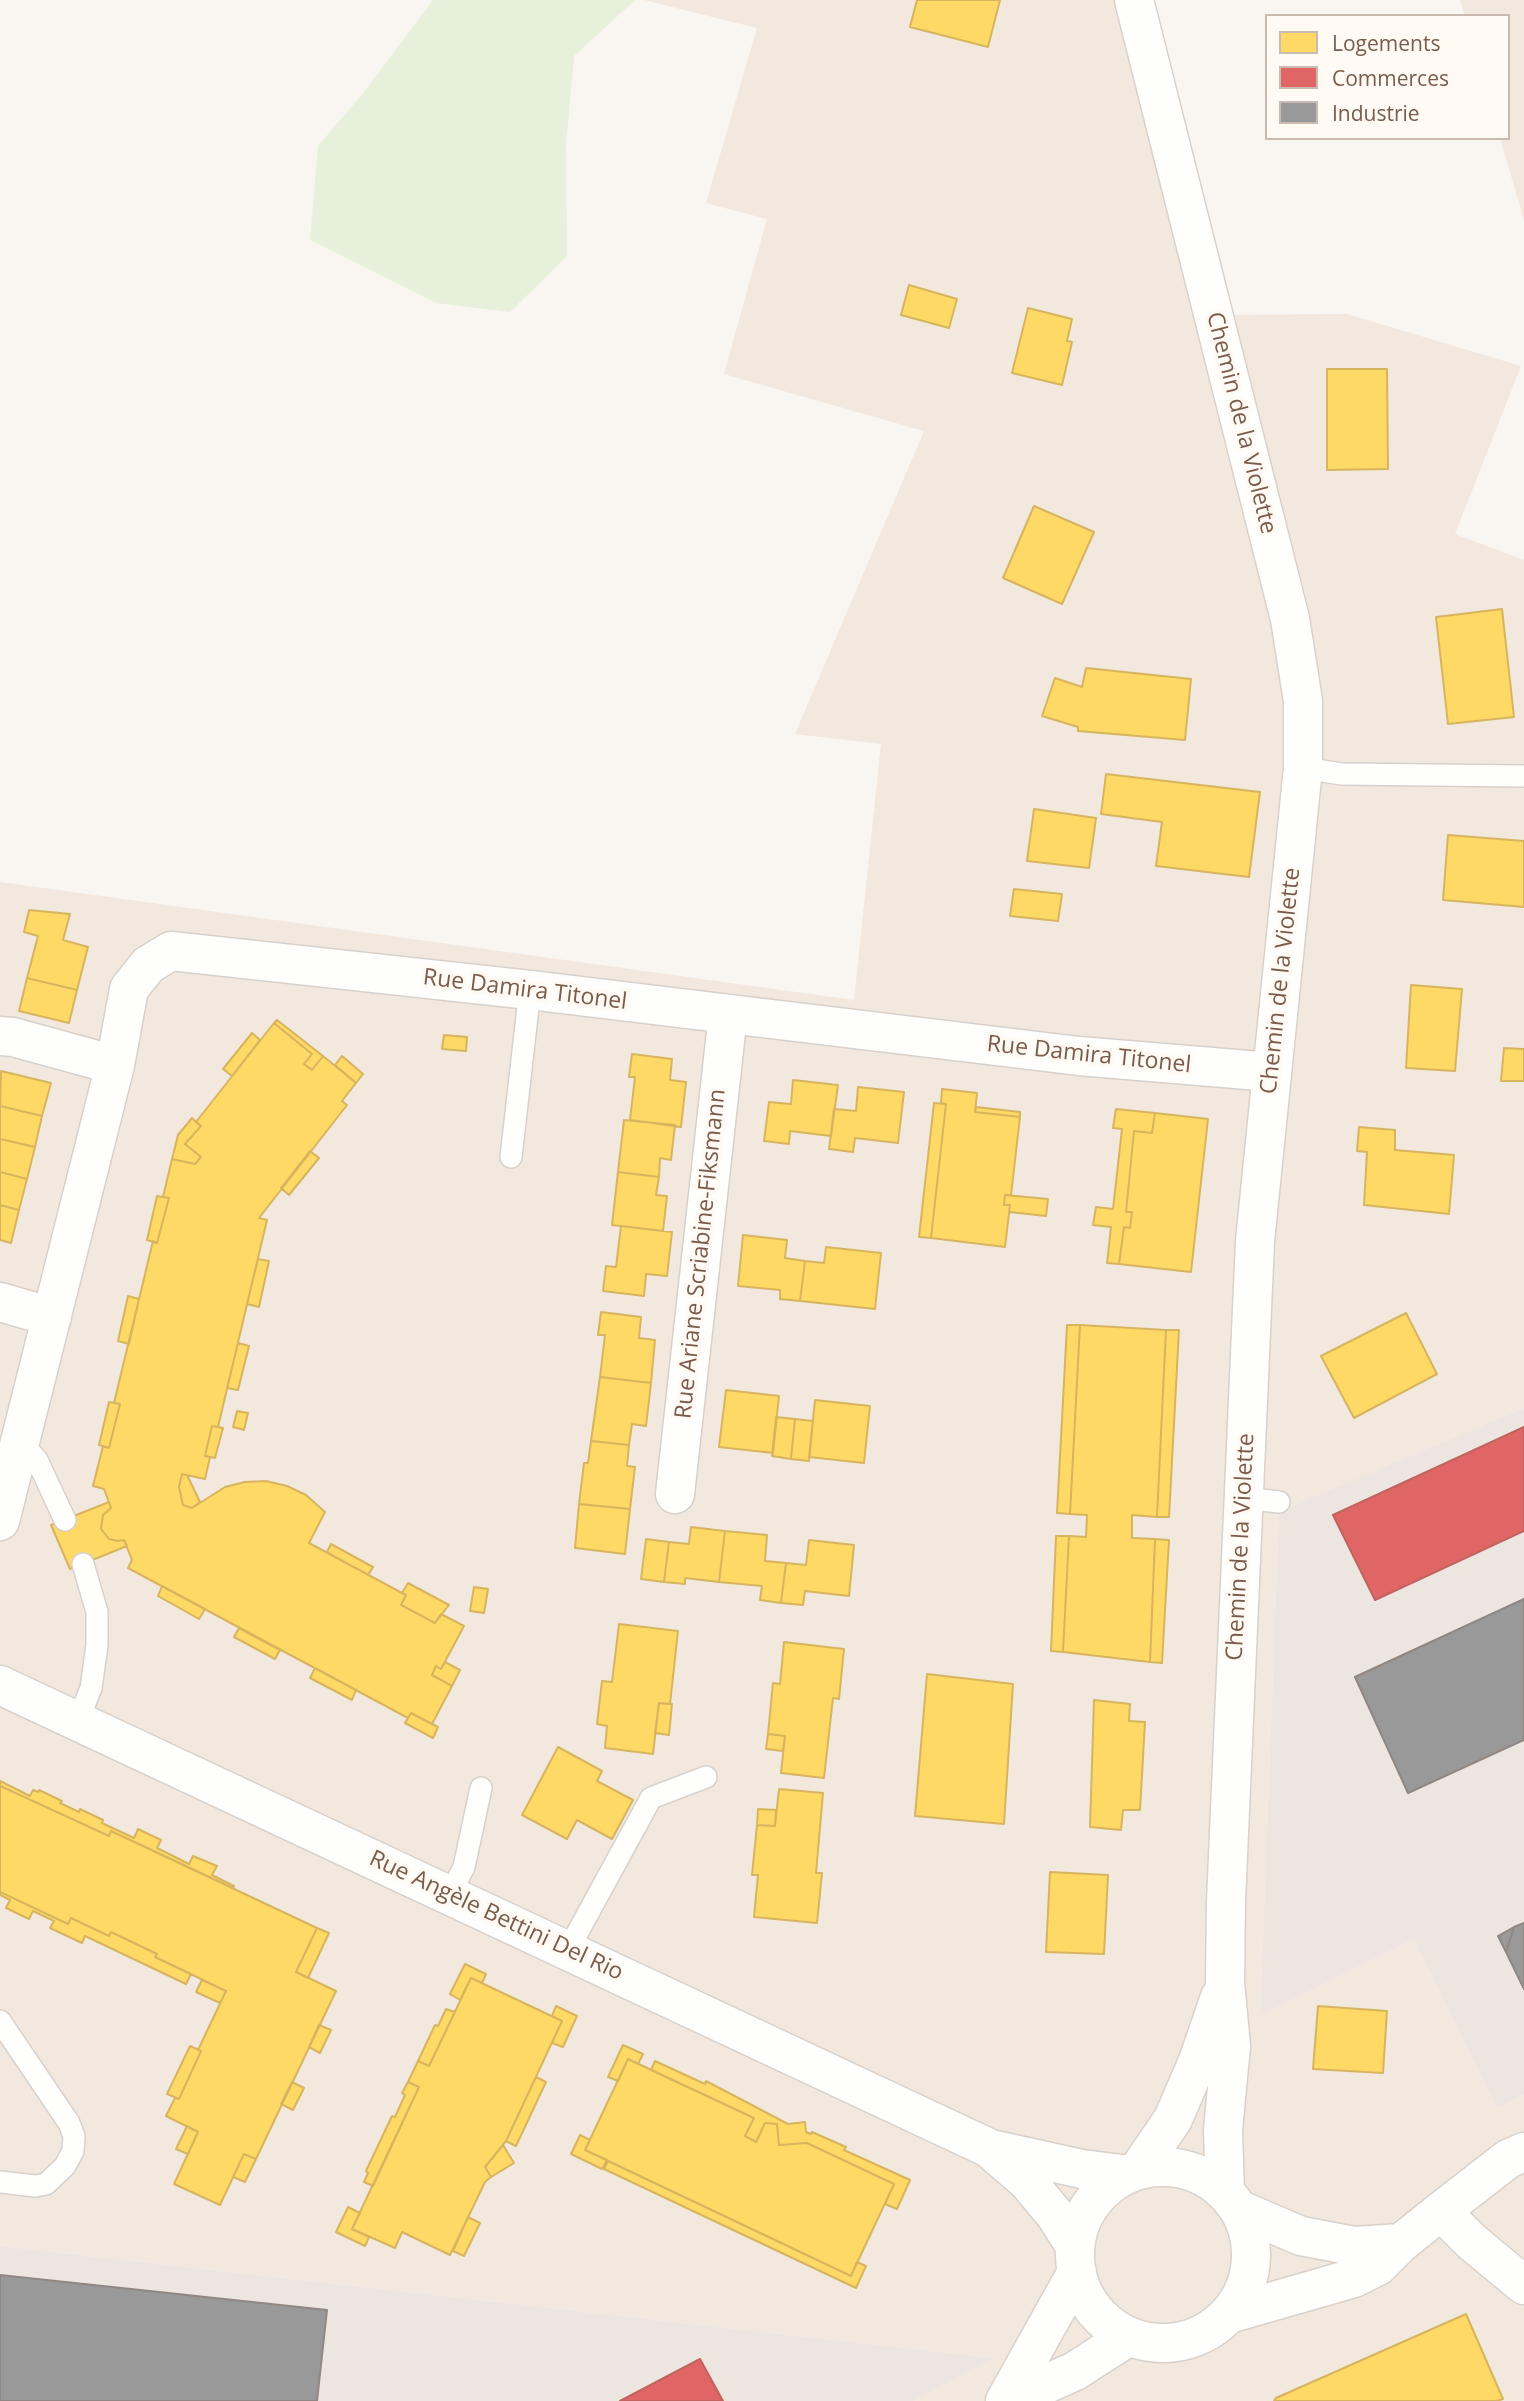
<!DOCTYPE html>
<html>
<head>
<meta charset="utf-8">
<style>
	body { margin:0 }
	#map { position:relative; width:1524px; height:2401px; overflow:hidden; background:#f9f5f0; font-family:"Open Sans",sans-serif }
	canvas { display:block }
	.legend { position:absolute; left:1265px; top:14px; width:245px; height:126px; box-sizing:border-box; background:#fffaf3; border:2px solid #cabbb1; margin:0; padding:9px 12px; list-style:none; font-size:21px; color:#7a5c4d }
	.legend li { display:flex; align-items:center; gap:14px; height:35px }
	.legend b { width:35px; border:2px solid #cabbb1 }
</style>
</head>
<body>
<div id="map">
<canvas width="1524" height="2401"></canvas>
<ul class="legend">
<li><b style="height:19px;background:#ffd966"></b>Logements</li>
<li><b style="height:19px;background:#e06666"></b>Commerces</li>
<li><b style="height:19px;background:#999"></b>Industrie</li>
</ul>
</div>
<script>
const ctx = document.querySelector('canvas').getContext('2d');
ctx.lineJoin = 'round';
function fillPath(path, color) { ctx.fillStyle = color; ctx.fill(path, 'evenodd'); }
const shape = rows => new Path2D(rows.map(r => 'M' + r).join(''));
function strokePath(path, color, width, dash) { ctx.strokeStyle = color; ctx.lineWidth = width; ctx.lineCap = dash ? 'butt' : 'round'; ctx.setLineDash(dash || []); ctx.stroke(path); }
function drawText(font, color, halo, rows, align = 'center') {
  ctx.font = font + ' "Open Sans",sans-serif'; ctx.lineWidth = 7; ctx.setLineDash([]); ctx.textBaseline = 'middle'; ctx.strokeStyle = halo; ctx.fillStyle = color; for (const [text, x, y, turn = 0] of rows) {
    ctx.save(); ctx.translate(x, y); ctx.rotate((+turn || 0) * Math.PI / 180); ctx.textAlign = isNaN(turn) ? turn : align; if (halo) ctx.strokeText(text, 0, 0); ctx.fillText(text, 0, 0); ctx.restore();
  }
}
fillPath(shape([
	[644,0,1151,0,1228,315,1347,314,1521,366,1455,534,1524,560,1524,1408,1279,1513,1260,2014,1414,1939,1497,2108,1524,2095,1524,2401,913,2401,992,2358,0,2246,0,882,854,1000,881,744,795,734,924,431,724,374,767,219,706,203,757,28],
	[1460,0,1524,0,1524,220,1500,138,1508,138,1508,16,1465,16]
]), '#f2e8de');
fillPath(shape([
	[1524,1408,1524,2095,1497,2108,1414,1939,1260,2015,1279,1512],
	[0,2246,993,2358,913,2401,0,2401]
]), '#ede5e0');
fillPath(shape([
	[433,0,635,0,574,56,566,146,567,256,510,312,436,303,310,240,318,146,364,92]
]), '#e7f0db');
const homes = shape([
	[917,0,1000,0,988,47,910,27,917,0],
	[909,285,957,299,949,328,901,315,909,285],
	[1028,308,1072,319,1067,341,1072,342,1062,385,1012,373,1028,308],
	[1327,369,1387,369,1388,469,1327,470,1327,369],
	[1034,506,1094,532,1062,604,1003,578,1034,506],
	[1502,609,1514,717,1448,724,1436,617,1502,609],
	[1086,668,1191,679,1185,740,1078,731,1078,727,1042,716,1055,678,1082,687,1086,668],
	[1106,774,1260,792,1249,877,1156,866,1162,822,1101,814,1106,774],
	[1034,809,1096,818,1089,868,1027,861,1034,809],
	[1448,835,1524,841,1524,907,1443,900,1448,835],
	[1014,889,1062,894,1058,921,1010,916,1014,889],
	[29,910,70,914,63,940,88,947,77,990,27,978,38,936,24,932,29,910],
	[27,978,77,990,69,1023,19,1011,27,978],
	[1411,985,1462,989,1455,1071,1406,1068,1411,985],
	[277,1020,323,1056,312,1070,304,1064,312,1054,274,1023,277,1020],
	[274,1023,312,1054,304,1064,312,1070,323,1056,356,1083,342,1101,347,1105,259,1218,267,1220,218,1427,212,1426,205,1456,210,1457,205,1479,182,1474,179,1487,183,1505,192,1508,225,1487,245,1482,266,1481,287,1486,306,1495,325,1512,309,1543,402,1593,406,1595,401,1605,435,1623,441,1614,464,1626,441,1669,436,1666,432,1675,452,1686,432,1724,411,1713,408,1718,128,1568,132,1560,124,1540,118,1541,109,1539,101,1529,103,1515,111,1508,104,1489,93,1486,103,1446,109,1448,120,1404,114,1403,153,1241,157,1243,169,1198,163,1197,172,1159,195,1164,201,1157,185,1144,201,1126,196,1122,274,1023],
	[252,1033,260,1040,232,1076,223,1069,252,1033],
	[444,1035,467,1037,466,1051,442,1049,444,1035],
	[1504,1048,1524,1049,1524,1081,1501,1081,1504,1048],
	[632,1054,672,1059,670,1080,686,1082,681,1127,630,1120,635,1077,629,1077,632,1054],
	[342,1056,363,1074,356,1083,335,1065,342,1056],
	[1,1071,51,1083,42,1116,0,1106,1,1071],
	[793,1080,838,1085,831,1136,790,1131,789,1144,764,1141,769,1102,791,1104,793,1080],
	[858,1087,904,1092,898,1143,855,1138,853,1152,829,1149,834,1109,856,1111,858,1087],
	[942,1089,977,1093,975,1112,1020,1117,1011,1195,1005,1195,1004,1205,1010,1205,1005,1247,931,1238,946,1104,941,1103,942,1089],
	[934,1103,946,1104,931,1238,919,1237,934,1103],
	[0,1106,42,1116,35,1147,0,1139,0,1106],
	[976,1107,1020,1112,1020,1117,975,1112,976,1107],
	[1116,1109,1155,1113,1152,1133,1134,1131,1126,1212,1132,1212,1130,1228,1124,1227,1119,1264,1107,1263,1111,1227,1093,1225,1096,1207,1113,1209,1122,1129,1113,1128,1116,1109],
	[1155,1113,1208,1119,1191,1272,1119,1264,1124,1227,1130,1228,1132,1212,1126,1212,1134,1131,1152,1133,1155,1113],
	[192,1118,201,1126,185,1144,201,1157,195,1164,172,1159,178,1135,192,1118],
	[624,1120,675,1125,671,1160,660,1158,659,1177,618,1172,624,1120],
	[1359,1127,1395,1130,1395,1150,1454,1155,1449,1214,1364,1205,1367,1152,1357,1151,1359,1127],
	[0,1139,35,1147,27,1179,0,1172,0,1139],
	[310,1151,319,1158,289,1195,281,1188,310,1151],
	[0,1172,27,1179,19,1210,0,1205,0,1172],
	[618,1172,659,1177,656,1195,667,1196,663,1231,612,1225,618,1172],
	[1005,1195,1048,1199,1046,1216,1009,1212,1010,1205,1004,1205,1005,1195],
	[157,1196,169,1198,157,1243,147,1240,157,1196],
	[0,1205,19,1210,11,1243,0,1240,0,1205],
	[621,1226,672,1232,667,1276,646,1274,644,1296,603,1291,606,1266,616,1267,621,1226],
	[743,1235,787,1240,785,1258,805,1261,800,1301,780,1299,780,1290,738,1286,743,1235],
	[826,1247,881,1253,875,1309,800,1301,805,1261,824,1263,826,1247],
	[258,1259,269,1261,259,1307,247,1304,258,1259],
	[128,1296,139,1299,129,1344,118,1341,128,1296],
	[601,1312,641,1317,639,1338,655,1340,651,1383,600,1377,605,1335,598,1335,601,1312],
	[1406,1313,1437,1374,1354,1418,1321,1356,1406,1313],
	[1067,1325,1080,1325,1070,1514,1057,1513,1067,1325],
	[1080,1325,1166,1330,1157,1517,1132,1515,1132,1538,1155,1539,1150,1662,1063,1652,1069,1536,1086,1537,1087,1515,1070,1514,1080,1325],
	[1166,1330,1179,1330,1169,1517,1157,1517,1166,1330],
	[238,1343,249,1346,238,1390,227,1388,238,1343],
	[600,1377,651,1383,646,1426,632,1424,629,1445,591,1441,600,1377],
	[726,1390,779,1396,773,1453,719,1447,726,1390],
	[815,1400,870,1406,864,1463,809,1457,815,1400],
	[109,1402,120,1404,109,1448,99,1445,109,1402],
	[237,1411,248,1413,244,1430,233,1427,237,1411],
	[776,1417,795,1419,791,1459,772,1456,776,1417],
	[795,1419,813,1421,809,1461,791,1459,795,1419],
	[212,1426,223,1428,215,1458,205,1456,212,1426],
	[591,1441,629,1445,627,1466,635,1467,630,1509,579,1504,584,1463,588,1463,591,1441],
	[182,1474,187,1475,200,1502,192,1508,183,1505,179,1487,182,1474],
	[109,1502,111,1508,103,1515,101,1529,109,1539,118,1541,124,1540,127,1546,70,1569,51,1525,109,1502],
	[579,1504,630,1509,625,1554,575,1548,579,1504],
	[691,1527,725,1531,719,1582,685,1578,685,1584,664,1582,669,1542,689,1544,691,1527],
	[725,1531,767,1535,765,1561,786,1563,781,1603,760,1600,762,1586,719,1582,725,1531],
	[1056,1536,1069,1536,1063,1652,1051,1651,1056,1536],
	[646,1539,669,1542,664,1582,641,1579,646,1539],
	[1155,1539,1169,1540,1162,1663,1150,1662,1155,1539],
	[809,1540,854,1545,849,1596,805,1591,803,1605,781,1603,786,1563,806,1565,809,1540],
	[331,1544,373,1567,368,1575,327,1552,331,1544],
	[408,1583,449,1605,435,1623,401,1605,406,1595,402,1593,408,1583],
	[162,1586,205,1609,199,1619,158,1596,162,1586],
	[474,1587,488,1589,484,1613,470,1611,474,1587],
	[619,1624,678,1631,670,1704,659,1703,653,1754,605,1748,607,1726,597,1724,602,1681,612,1682,619,1624],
	[239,1628,280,1650,275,1659,234,1637,239,1628],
	[784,1642,844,1649,839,1699,833,1698,824,1778,781,1773,785,1736,768,1734,773,1683,780,1684,784,1642],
	[445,1662,460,1670,452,1686,432,1675,436,1666,441,1669,445,1662],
	[315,1668,356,1690,352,1700,310,1678,315,1668],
	[927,1674,1013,1684,1004,1824,915,1816,927,1674],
	[1094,1700,1130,1704,1129,1721,1145,1722,1140,1810,1123,1810,1121,1830,1090,1827,1094,1700],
	[659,1703,672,1704,669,1735,655,1733,659,1703],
	[411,1713,438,1727,433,1738,405,1723,411,1713],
	[768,1734,785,1736,783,1751,766,1749,768,1734],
	[558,1747,602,1771,597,1781,633,1800,612,1839,577,1820,567,1839,522,1815,558,1747],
	[0,1781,30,1796,33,1790,38,1792,39,1790,62,1801,60,1803,79,1812,80,1809,103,1820,102,1823,134,1838,138,1829,161,1840,157,1848,189,1864,193,1856,217,1866,212,1875,234,1886,233,1888,111,1831,109,1836,0,1786,0,1781],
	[0,1786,109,1836,111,1831,317,1928,296,1972,336,1991,256,2159,244,2154,220,2205,174,2184,198,2132,166,2116,175,2098,179,2099,201,2051,198,2050,226,1991,155,1957,157,1954,111,1932,109,1936,71,1918,68,1924,0,1892,0,1786],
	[779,1789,823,1793,816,1873,822,1873,817,1923,754,1917,758,1875,752,1875,757,1825,775,1826,779,1789],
	[758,1809,776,1810,775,1826,757,1825,758,1809],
	[1050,1872,1108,1875,1104,1954,1046,1952,1050,1872],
	[0,1892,68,1924,71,1918,109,1936,111,1932,157,1954,155,1957,191,1974,186,1984,85,1936,82,1943,50,1928,54,1921,33,1911,29,1919,6,1908,10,1900,0,1895,0,1892],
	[317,1928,329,1933,308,1978,296,1972,317,1928],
	[465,1964,486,1974,482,1983,471,1978,460,2000,450,1994,465,1964],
	[471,1978,562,2021,506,2141,485,2167,491,2177,485,2182,450,2255,402,2232,395,2248,352,2229,419,2087,408,2082,418,2061,429,2066,471,1978],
	[202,1980,226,1991,220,2003,196,1992,202,1980],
	[556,2006,577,2016,563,2047,552,2043,562,2021,552,2016,556,2006],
	[1318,2006,1387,2011,1383,2073,1313,2069,1318,2006],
	[446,2009,455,2012,429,2066,418,2061,435,2025,438,2026,446,2009],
	[319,2025,331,2030,320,2053,309,2047,319,2025],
	[623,2045,643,2054,638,2064,628,2059,618,2081,608,2077,623,2045],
	[190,2046,201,2051,179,2099,167,2094,190,2046],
	[628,2059,754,2118,745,2136,756,2142,765,2123,777,2124,779,2145,807,2143,894,2184,851,2276,585,2150,628,2059],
	[655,2061,705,2084,706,2081,788,2124,805,2122,806,2132,811,2134,812,2132,846,2147,844,2150,910,2180,897,2209,885,2204,894,2184,807,2143,779,2145,777,2124,765,2123,756,2142,745,2136,754,2118,651,2070,655,2061],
	[536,2077,546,2082,516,2146,506,2141,536,2077],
	[292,2082,304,2088,293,2110,281,2104,292,2082],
	[408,2082,419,2087,373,2186,364,2182,368,2173,366,2171,392,2116,395,2117,405,2095,402,2093,408,2082],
	[187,2126,198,2132,188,2154,176,2149,187,2126],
	[580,2135,590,2140,585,2150,607,2160,602,2169,571,2154,580,2135],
	[503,2145,514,2163,491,2177,485,2167,503,2145],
	[244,2154,256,2159,245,2182,233,2177,244,2154],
	[608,2161,851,2276,857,2262,866,2266,856,2288,604,2169,608,2161],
	[348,2207,360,2213,352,2229,369,2237,365,2246,336,2232,348,2207],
	[468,2217,480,2223,464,2256,453,2251,468,2217],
	[1466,2314,1503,2399,1497,2401,1274,2401,1276,2398,1466,2314]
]);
fillPath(homes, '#ffd966');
strokePath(homes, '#d7b45e', 2);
const shops = shape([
	[1524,1427,1524,1531,1375,1600,1333,1515,1524,1427],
	[700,2359,723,2401,620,2401,700,2359]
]);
fillPath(shops, '#e06666');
strokePath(shops, '#c1635e', 2);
const industry = shape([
	[1524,1599,1524,1740,1408,1793,1355,1677,1524,1599],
	[1524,1923,1524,1989,1506,1952,1514,1927,1524,1923],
	[1514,1927,1506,1952,1498,1936,1514,1927],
	[0,2275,327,2310,317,2401,0,2401,0,2275]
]);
fillPath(industry, '#999');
strokePath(industry, '#908782', 2);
const lane = shape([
	[1303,768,1342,774,1524,776],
	[511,1157,530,990],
	[20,1441,37,1460,65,1520],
	[1244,1498,1279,1502],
	[78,1721,91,1688,97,1645,97,1612,83,1564],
	[450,1894,464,1867,481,1788],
	[568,1950,651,1798,706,1777],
	[0,2021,69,2123,74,2136,73,2151,65,2166,46,2184,35,2186,0,2182]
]);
const street = shape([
	[0,1036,13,1037,115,1065],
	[0,1302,52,1317],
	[675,1494,728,1014],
	[0,1521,115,1065,129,989,148,965,171,951,530,990,1079,1056,1272,1072],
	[0,1685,991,2149,1082,2169,1122,2174],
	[992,2151,1027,2181,1056,2216,1075,2246],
	[1441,2211,1472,2242,1524,2285]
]);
const secondary = shape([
	[1134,0,1290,619,1303,701,1303,768,1255,1241,1226,1901,1225,1982,1231,2046,1223,2130,1225,2192],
	'1075 2255a88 88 0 1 1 176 0a88 88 0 1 1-176 0Z',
	[1139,2169,1173,2119,1198,2061,1220,1997],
	[1238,2209,1301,2236,1354,2246,1401,2243],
	[1232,2313,1354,2278,1378,2266,1401,2243,1441,2211,1508,2159,1524,2152],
	[1005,2401,1077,2272],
	[1009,2401,1075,2371,1128,2337]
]);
strokePath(lane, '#d7d1cb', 24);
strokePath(street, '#d7d1cb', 41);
strokePath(secondary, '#d9d2cb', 41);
strokePath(lane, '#fefefd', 21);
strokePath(street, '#fefefd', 38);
strokePath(secondary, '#fefefd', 38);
drawText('23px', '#7a5c4d', '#fffaf3', [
	["Chemin de la Violette",1241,423,76],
	["Chemin de la Violette",1281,981,-84],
	["Rue Damira Titonel",525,990,7],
	["Rue Damira Titonel",1089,1055,6],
	["Rue Ariane Scriabine-Fiksmann",701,1254,-84],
	["Chemin de la Violette",1241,1547,-87],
	["Rue Angèle Bettini Del Rio",496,1916,25]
]);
</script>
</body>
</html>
